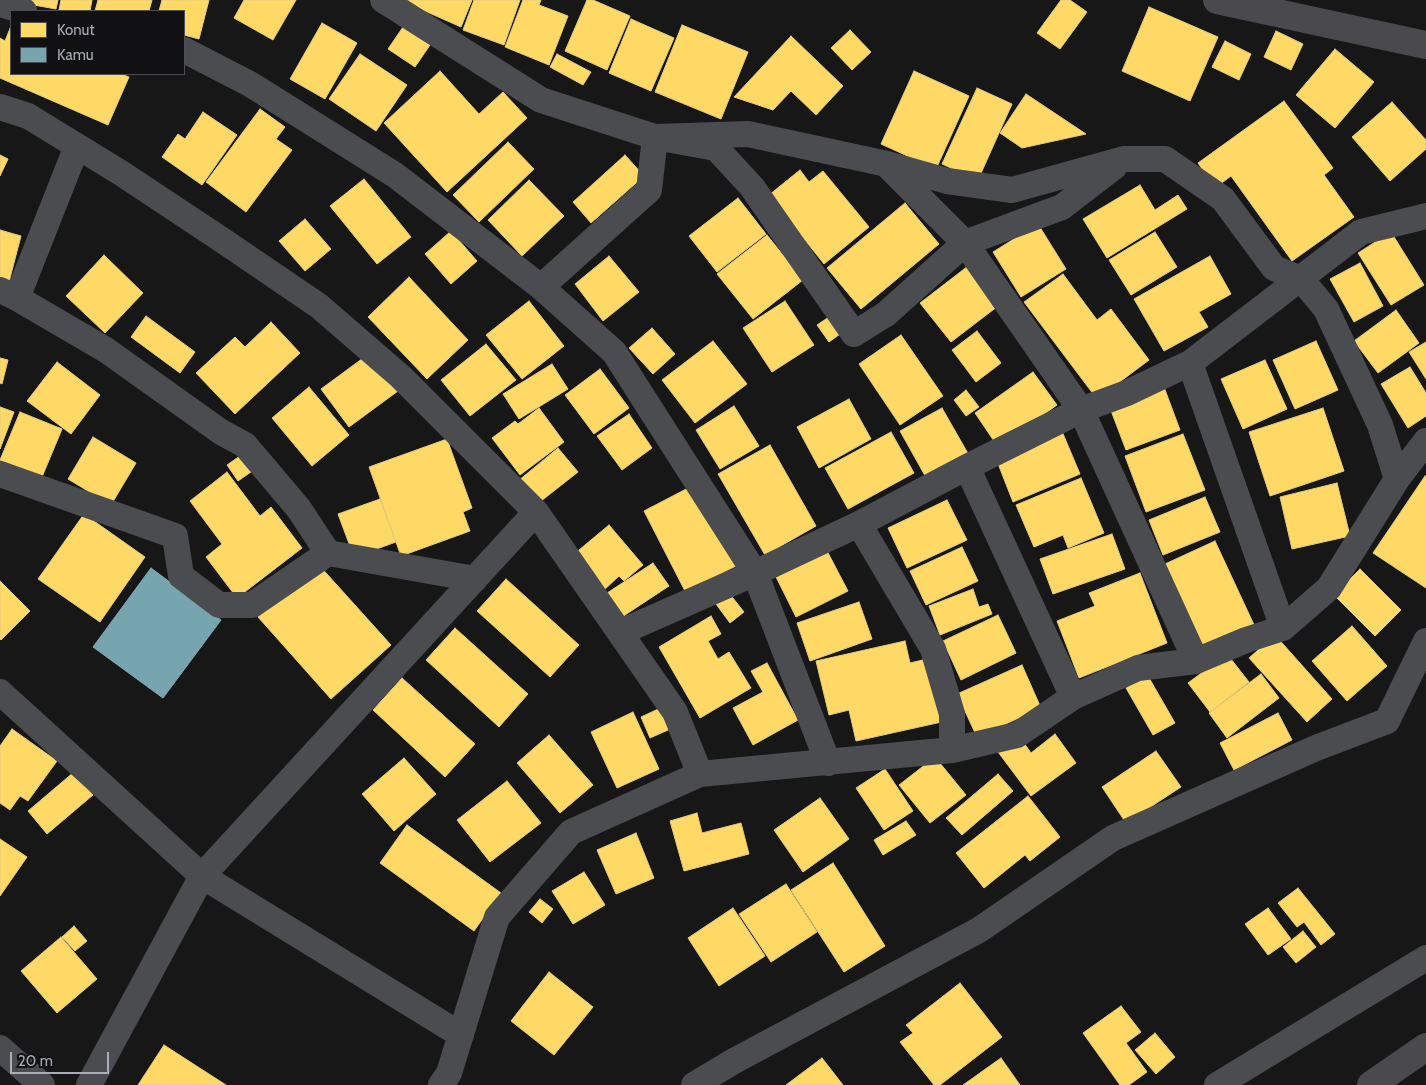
<!DOCTYPE html>
<html>
<head>
<meta charset="utf-8">
<style>
	body { margin:0 }
	#map { position:relative; width:1426px; height:1085px; overflow:hidden; background:#171717; font-family:Cabin,sans-serif }
	canvas { display:block }
	.legend { position:absolute; left:10px; top:10px; width:175px; height:65px; box-sizing:border-box; background:#111113; border:1px solid #4d4f55; margin:0; padding:6px 9px; list-style:none; font-size:15px; color:#a8adb8 }
	.legend li { display:flex; align-items:center; gap:10px; height:25px }
	.legend b { width:25px; border:1px solid #4d4f55 }
	.scale { position:absolute; left:10px; top:1052px; width:99px; height:22px; box-sizing:border-box; border:2px solid #a8adb8; border-top:0; padding-left:6px; font-size:15px; line-height:18px; white-space:nowrap; color:#a8adb8; -webkit-text-stroke:4px #111113; paint-order:stroke }
</style>
</head>
<body>
<div id="map">
<canvas width="1426" height="1085"></canvas>
<ul class="legend">
<li><b style="height:14px;background:#ffd966"></b>Konut</li>
<li><b style="height:14px;background:#76a5af"></b>Kamu</li>
</ul>
<div class="scale">20 m</div>
</div>
<script>
const ctx = document.querySelector('canvas').getContext('2d');
ctx.lineJoin = 'round';
function fillPath(path, color) { ctx.fillStyle = color; ctx.fill(path, 'evenodd'); }
const shape = rows => new Path2D(rows.map(r => 'M' + r).join(''));
function strokePath(path, color, width, dash) { ctx.strokeStyle = color; ctx.lineWidth = width; ctx.lineCap = dash ? 'butt' : 'round'; ctx.setLineDash(dash || []); ctx.stroke(path); }
const homes = shape([
	[28,0,58,0,56,9,28,4,28,0],
	[61,0,92,0,90,11,59,10,61,0],
	[98,0,152,0,149,11,95,11,98,0],
	[162,0,209,0,199,39,184,35,184,11,159,11,162,0],
	[244,0,296,0,273,40,234,18,244,0],
	[400,0,472,0,461,27,400,0],
	[474,0,520,0,504,45,463,30,474,0],
	[523,0,541,0,539,5,568,16,549,65,505,47,523,0],
	[587,0,593,0,630,16,607,70,565,51,587,0],
	[1061,0,1070,0,1087,12,1060,49,1037,33,1061,0],
	[1149,7,1218,37,1190,101,1122,71,1149,7],
	[631,19,674,38,651,91,609,73,631,19],
	[322,23,357,43,325,99,290,79,322,23],
	[682,25,748,52,721,119,655,92,682,25],
	[11,26,11,74,121,74,129,77,108,125,0,78,0,38,5,41,11,26],
	[403,27,430,45,415,67,388,49,403,27],
	[850,30,871,52,852,70,831,48,850,30],
	[1276,31,1303,44,1291,70,1264,57,1276,31],
	[791,36,843,86,816,115,791,91,773,110,734,97,791,36],
	[1225,41,1251,54,1239,80,1212,67,1225,41],
	[1335,49,1374,82,1335,128,1296,95,1335,49],
	[360,54,407,85,376,131,329,99,360,54],
	[557,54,591,72,583,85,550,67,557,54],
	[440,71,479,114,503,92,527,118,447,192,384,123,440,71],
	[914,71,969,96,936,169,881,144,914,71],
	[977,88,1012,104,978,180,942,164,977,88],
	[1026,94,1086,134,1022,148,1000,133,1026,94],
	[1284,101,1333,168,1324,175,1354,217,1292,261,1231,176,1215,188,1198,163,1284,101],
	[1392,102,1426,140,1426,149,1390,181,1352,137,1392,102],
	[260,109,285,127,276,139,292,150,246,212,206,182,260,109],
	[203,112,237,135,202,185,162,157,178,134,185,139,203,112],
	[508,142,534,169,479,222,453,195,508,142],
	[0,155,8,159,0,176,0,155],
	[625,155,644,176,591,223,573,202,625,155],
	[800,170,809,182,823,171,869,227,824,264,769,195,800,170],
	[364,179,411,237,377,264,330,206,364,179],
	[529,180,564,216,522,256,488,220,529,180],
	[1140,185,1155,210,1178,195,1187,209,1107,258,1083,219,1140,185],
	[738,198,766,234,717,272,689,236,738,198],
	[905,203,939,244,861,309,827,268,905,203],
	[305,219,331,249,305,271,279,241,305,219],
	[1038,224,1066,269,1021,297,993,252,1038,224],
	[0,230,21,236,9,282,0,280,0,230],
	[451,231,477,261,451,284,425,254,451,231],
	[1155,232,1177,267,1131,295,1109,260,1155,232],
	[1391,232,1424,285,1391,305,1358,253,1391,232],
	[767,235,803,280,753,319,717,274,767,235],
	[104,255,143,293,105,333,66,296,104,255],
	[609,256,639,292,603,321,575,284,609,256],
	[1210,256,1231,294,1199,312,1208,327,1164,351,1134,299,1210,256],
	[972,263,1002,303,951,342,920,303,972,263],
	[1360,263,1383,306,1354,322,1330,279,1360,263],
	[1063,274,1097,320,1111,309,1149,360,1097,399,1024,302,1063,274],
	[409,277,468,340,427,379,368,317,409,277],
	[529,301,564,346,522,379,486,335,529,301],
	[785,301,814,345,772,372,743,328,785,301],
	[1396,310,1419,343,1378,373,1354,341,1396,310],
	[832,315,843,332,829,342,817,325,832,315],
	[146,316,195,352,180,373,131,337,146,316],
	[271,322,300,353,235,414,196,373,235,337,245,347,271,322],
	[652,328,675,354,653,374,629,348,652,328],
	[977,331,1001,363,976,382,952,350,977,331],
	[901,335,943,396,900,425,859,364,901,335],
	[713,341,747,384,695,423,662,380,713,341],
	[1316,341,1338,390,1295,409,1273,360,1316,341],
	[1426,342,1426,379,1409,352,1426,342],
	[486,344,516,380,470,416,441,380,486,344],
	[370,353,398,391,349,427,321,389,370,353],
	[0,358,8,360,2,384,0,383,0,358],
	[1265,360,1287,409,1243,429,1221,379,1265,360],
	[57,362,100,395,71,434,27,401,57,362],
	[552,364,568,389,519,419,503,394,552,364],
	[1410,367,1426,393,1426,416,1408,428,1381,384,1410,367],
	[600,369,629,408,594,434,565,395,600,369],
	[1033,372,1057,405,998,447,975,413,1033,372],
	[309,387,349,435,312,466,272,418,309,387],
	[1164,387,1180,430,1126,450,1110,408,1164,387],
	[966,390,979,407,966,416,954,400,966,390],
	[849,399,871,439,819,468,797,427,849,399],
	[734,406,759,446,720,469,696,430,734,406],
	[0,407,14,412,0,449,0,407],
	[539,408,564,442,520,475,492,438,515,421,518,424,539,408],
	[942,408,970,457,928,481,900,431,942,408],
	[1323,408,1344,471,1270,496,1249,432,1323,408],
	[20,412,62,429,42,477,0,460,20,412],
	[629,414,652,448,622,470,597,436,629,414],
	[1061,429,1080,474,1013,502,995,456,1061,429],
	[891,432,914,473,848,509,825,468,891,432],
	[1183,434,1205,490,1146,512,1125,456,1183,434],
	[93,437,136,463,111,505,68,479,93,437],
	[447,439,472,508,463,512,470,531,401,556,369,467,447,439],
	[770,445,816,526,765,555,718,474,770,445],
	[558,448,578,472,536,505,518,481,558,448],
	[247,451,258,467,238,481,227,465,247,451],
	[227,472,260,516,271,507,302,548,237,598,206,557,222,544,190,501,227,472],
	[1425,476,1426,476,1426,588,1373,553,1425,476],
	[1081,478,1104,533,1068,548,1063,535,1034,547,1016,505,1081,478],
	[1337,483,1350,536,1292,549,1280,497,1337,483],
	[690,487,736,566,685,591,644,511,690,487],
	[1205,497,1220,532,1163,555,1149,520,1205,497],
	[380,499,396,542,354,557,338,514,380,499],
	[947,500,967,540,907,568,888,528,947,500],
	[84,514,145,557,100,622,38,579,84,514],
	[609,525,643,565,624,581,619,576,603,591,573,555,609,525],
	[1112,534,1125,569,1053,594,1040,559,1112,534],
	[1215,541,1255,627,1205,650,1165,564,1215,541],
	[962,547,978,581,926,605,910,571,962,547],
	[826,549,848,591,796,617,775,575,826,549],
	[653,563,669,586,619,619,604,595,653,563],
	[318,564,391,645,331,699,258,617,318,564],
	[1360,569,1401,610,1375,636,1334,595,1360,569],
	[1140,573,1167,643,1079,678,1057,621,1095,606,1089,593,1140,573],
	[506,579,579,645,550,677,477,611,506,579],
	[0,581,30,611,1,640,0,639,0,581],
	[973,589,979,607,988,604,992,614,940,635,929,606,973,589],
	[729,593,744,612,730,623,716,604,729,593],
	[859,602,872,639,810,661,797,623,859,602],
	[998,615,1016,653,961,680,943,641,998,615],
	[711,616,721,634,708,641,718,659,729,652,751,688,700,718,659,647,711,616],
	[1352,626,1387,666,1347,701,1312,661,1352,626],
	[455,628,528,694,499,727,426,660,455,628],
	[1275,635,1332,699,1307,722,1249,658,1275,635],
	[905,641,910,663,931,658,946,721,856,741,849,710,829,715,816,661,905,641],
	[1227,654,1249,682,1210,712,1188,683,1227,654],
	[767,663,798,720,753,745,733,708,763,692,751,671,767,663],
	[1022,665,1041,708,977,737,957,694,1022,665],
	[1261,674,1279,698,1227,738,1209,713,1261,674],
	[1148,676,1175,723,1153,735,1126,688,1148,676],
	[402,678,475,744,445,777,373,710,402,678],
	[667,705,677,726,650,738,641,717,667,705],
	[633,712,659,769,617,788,591,732,633,712],
	[1278,713,1292,740,1234,770,1220,743,1278,713],
	[12,729,57,761,28,801,20,796,10,810,0,803,0,746,12,729],
	[1055,734,1076,763,1031,796,998,752,1019,736,1031,753,1055,734],
	[549,735,593,785,560,813,517,763,549,735],
	[1156,751,1181,787,1126,823,1102,787,1156,751],
	[935,757,966,795,930,823,899,785,935,757],
	[404,758,436,794,394,831,362,794,404,758],
	[885,769,913,811,884,830,856,788,885,769],
	[74,772,93,795,47,834,28,811,74,772],
	[998,774,1013,791,962,835,946,818,998,774],
	[507,781,541,823,490,862,457,820,507,781],
	[1028,796,1060,837,1030,861,1025,855,984,888,956,853,1028,796],
	[820,798,849,839,803,872,774,830,820,798],
	[697,813,702,833,741,823,749,854,684,871,670,821,697,813],
	[906,821,916,835,883,855,874,840,906,821],
	[407,825,501,893,474,931,380,863,407,825],
	[636,833,654,878,616,894,597,850,636,833],
	[0,839,27,857,0,896,0,839],
	[833,863,885,946,844,972,791,890,833,863],
	[584,872,605,905,573,924,552,891,584,872],
	[786,884,817,932,771,962,739,914,786,884],
	[1298,888,1335,934,1321,945,1304,922,1297,927,1278,903,1298,888],
	[540,899,553,909,542,923,529,912,540,899],
	[733,908,765,956,719,986,688,938,733,908],
	[1268,908,1291,939,1268,955,1245,924,1268,908],
	[74,926,87,941,75,951,62,937,74,926],
	[1303,931,1316,947,1296,963,1283,947,1303,931],
	[61,937,97,979,57,1013,21,971,61,937],
	[549,972,593,1007,554,1055,511,1021,549,972],
	[960,983,1002,1037,940,1085,934,1085,900,1042,913,1033,906,1025,960,983],
	[1121,1006,1141,1032,1126,1043,1147,1072,1129,1085,1120,1085,1083,1033,1121,1006],
	[1155,1033,1175,1057,1156,1074,1135,1050,1155,1033],
	[164,1045,226,1085,138,1085,164,1045],
	[822,1058,843,1085,786,1085,822,1058],
	[1001,1058,1020,1085,963,1085,1001,1058]
]);
fillPath(homes, '#ffd966');
strokePath(homes, '#e5cc7f', 1);
const public = shape([
	[151,568,221,620,163,698,93,647,151,568]
]);
fillPath(public, '#76a5af');
strokePath(public, '#85a7b2', 1);
strokePath(shape([
	[383,0,541,100,655,137,748,134,887,164,947,181,1012,190,1124,159,1165,159,1223,199,1274,268,1301,279,1326,309,1380,425,1397,479],
	[0,4,24,11],
	[184,50,250,84,395,175,541,287,614,352,755,573,828,763],
	[0,107,28,116,121,173,225,242,319,306,401,377,536,512,675,712,700,774],
	[889,167,965,243,1081,410,1196,661],
	[541,287,649,190,655,137,716,148,752,187,854,334,886,314,965,243,1062,207,1114,167],
	[0,290,17,298,106,350,221,432,245,445,299,509,328,553,475,579],
	[17,298,77,146],
	[1190,363,1283,628],
	[967,467,1073,697],
	[0,474,175,536,181,576,219,605,252,605,328,553],
	[859,524,933,649,952,714,952,750],
	[621,632,755,573,859,524,967,467,1081,410,1127,393,1190,363,1361,232,1426,216],
	[0,692,202,876,461,1035],
	[0,1048,42,1085],
	[89,1085,202,876,536,512],
	[441,1085,449,1073,497,917,571,832,700,774,952,750,1017,735,1073,697,1138,668,1196,661,1246,640,1283,628,1329,588,1397,479,1426,441],
	[694,1085,734,1061,979,930,1113,838,1316,748,1387,721,1426,641],
	[1217,1085,1426,958]
]), '#4b4c50', 26);
strokePath(shape([
	[1217,0,1426,45],
	[1371,1085,1426,1047]
]), '#4a4a4e', 28);
</script>
</body>
</html>
